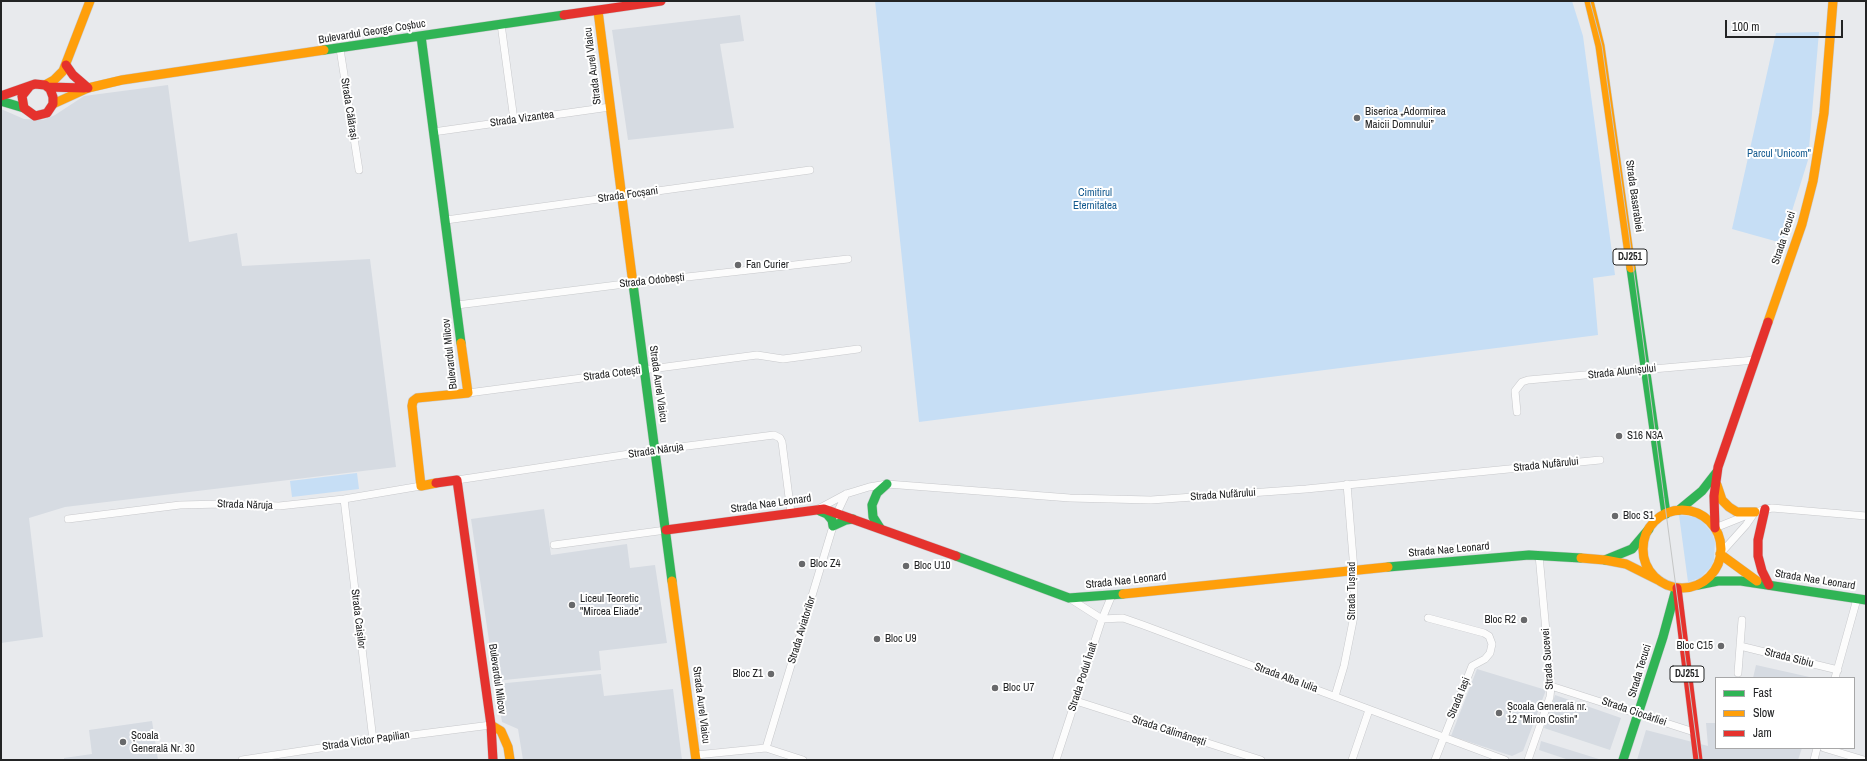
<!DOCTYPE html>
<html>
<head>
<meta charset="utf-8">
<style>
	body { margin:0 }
	#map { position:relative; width:1867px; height:761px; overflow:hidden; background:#e8eaed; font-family:"Archivo Narrow",sans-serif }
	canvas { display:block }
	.frame { position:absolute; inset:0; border:2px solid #232425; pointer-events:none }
	.legend { position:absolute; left:1715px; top:677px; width:140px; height:72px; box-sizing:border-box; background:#fff; border:1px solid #a7a7a8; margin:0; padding:5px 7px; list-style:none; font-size:12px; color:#232425 }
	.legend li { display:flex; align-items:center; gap:8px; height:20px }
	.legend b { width:20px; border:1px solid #a7a7a8 }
	.scale { position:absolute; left:1725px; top:20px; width:118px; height:18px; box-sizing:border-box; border:2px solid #232425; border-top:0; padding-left:5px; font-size:12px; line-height:14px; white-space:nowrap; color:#232425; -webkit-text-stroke:3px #fff; paint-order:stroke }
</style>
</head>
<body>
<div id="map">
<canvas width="1867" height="761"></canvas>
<div class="frame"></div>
<ul class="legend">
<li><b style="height:5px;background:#30b455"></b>Fast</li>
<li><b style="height:5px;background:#ff9f0a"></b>Slow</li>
<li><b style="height:5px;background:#e5322d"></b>Jam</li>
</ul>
<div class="scale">100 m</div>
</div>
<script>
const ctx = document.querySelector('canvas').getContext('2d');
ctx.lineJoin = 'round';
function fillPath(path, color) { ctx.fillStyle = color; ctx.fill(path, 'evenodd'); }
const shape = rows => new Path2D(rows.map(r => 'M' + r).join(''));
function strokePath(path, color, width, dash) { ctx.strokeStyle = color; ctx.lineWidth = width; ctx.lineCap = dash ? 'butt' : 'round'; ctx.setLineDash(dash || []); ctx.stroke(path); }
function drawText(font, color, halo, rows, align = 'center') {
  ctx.font = font + ' "Archivo Narrow",sans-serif'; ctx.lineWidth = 4; ctx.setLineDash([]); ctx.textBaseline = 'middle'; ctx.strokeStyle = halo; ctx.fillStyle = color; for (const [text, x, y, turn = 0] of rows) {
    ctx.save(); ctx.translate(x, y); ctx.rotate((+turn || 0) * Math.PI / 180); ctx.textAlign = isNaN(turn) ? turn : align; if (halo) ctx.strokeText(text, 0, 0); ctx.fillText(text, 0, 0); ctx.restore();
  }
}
fillPath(shape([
	[740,15,744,41,720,44,734,128,628,140,612,30],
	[168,85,189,242,237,233,242,266,370,259,396,467,65,507,29,518,43,637,1,643,1,109,24,119,43,120,55,115,84,96],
	[544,509,551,555,627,544,630,568,655,565,667,643,599,651,601,670,495,681,471,519],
	[1756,665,1814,678,1753,678],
	[1477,669,1546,690,1523,751,1512,756,1451,736],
	[601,674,604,696,673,689,682,760,523,760,518,729,502,722,496,684],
	[1555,695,1621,718,1610,750,1544,728],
	[152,721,158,760,64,760,64,758,92,754,89,730],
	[1706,723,1716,723,1716,748,1802,748,1798,760,1637,760,1646,730,1708,746],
	[1541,741,1602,760,1569,760,1539,750]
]), '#d6dbe2');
fillPath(shape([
	[875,1,1572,1,1583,36,1615,275,1593,278,1598,335,919,422],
	[1819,32,1808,160,1782,243,1732,229,1776,33],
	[357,473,359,489,292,497,290,481],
	[1679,515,1696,517,1702,521,1712,533,1715,542,1714,560,1711,567,1700,578,1688,582]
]), '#c6def5');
const street = shape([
	[501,24,514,120],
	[340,49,359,170],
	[433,132,610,107],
	[446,220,810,170],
	[457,305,633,283,848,259],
	[468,393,757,355,783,359,858,349],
	[1517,412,1515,391,1522,382,1528,380,1755,360],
	[457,480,656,450,774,435,780,438,782,442,791,513],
	[344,499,373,740],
	[818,509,846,494,869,487,887,484,1070,498,1151,500,1306,489,1600,460],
	[68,519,180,505,222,504,279,506,344,499,421,486],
	[1715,528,1755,512,1772,508,1866,516],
	[554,545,666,530],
	[1720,554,1746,525,1755,512],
	[1069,598,1102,619,1123,618,1143,625,1505,760],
	[1428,618,1484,633,1489,636,1492,644,1490,653,1485,659,1472,666,1435,760],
	[1742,620,1740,646,1838,670],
	[1738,673,1740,646],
	[1835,678,1857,599],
	[1551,686,1694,732],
	[1335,696,1344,666,1354,616,1354,570,1347,484],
	[1076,701,1261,760],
	[766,748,837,513,846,494],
	[1824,748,1864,760],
	[696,755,766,748,803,760],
	[242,760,373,740,491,725],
	[1056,760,1102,619,1112,595],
	[1352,760,1369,710],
	[1528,760,1550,697,1551,686,1539,555],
	[1814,760,1817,748]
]);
const fast = shape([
	[421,36,461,343],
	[324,50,564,15],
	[1,101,24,108],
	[1631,268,1666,514],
	[633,284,672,581],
	[1679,510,1702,491,1716,473],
	[820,511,827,514,832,520,833,526,846,520,853,519],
	[880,528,873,517,872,505,877,493,887,484],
	[956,556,1069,598,1123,594],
	[1605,560,1632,549,1649,529],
	[1388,567,1529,555,1581,558],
	[1698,585,1718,581,1741,581,1866,600],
	[1623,760,1663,637,1676,589]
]);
const slow = shape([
	[1589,1,1600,46,1631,268],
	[598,11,633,284],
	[45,85,54,80,63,71,90,1],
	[53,104,88,88,122,80,324,50],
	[1768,322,1802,224,1813,181,1824,113,1833,1],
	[436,483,421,486,412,406,413,401,417,398,468,393,461,343],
	[1717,485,1722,500,1729,507,1737,512,1755,512],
	'1643 549a39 39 0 1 1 78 0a39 39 0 1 1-78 0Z',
	[1720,554,1757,581],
	[1581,558,1605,560,1626,564,1660,581],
	[672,581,696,760],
	[1123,594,1388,567],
	[491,725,501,731,508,747,510,760]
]);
const jam = shape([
	[564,15,661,1],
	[66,65,73,75,88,88],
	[48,87,84,88],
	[1,96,35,84,45,85,50,89,53,97,53,104,47,113,35,116,24,108,22,96,30,86],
	[436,483,457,480,491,725,493,760],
	[1765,509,1758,540,1758,556,1762,571,1769,585],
	[1715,528,1714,496,1718,467,1768,322],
	[666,530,824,509,956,556],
	[1677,588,1698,760]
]);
strokePath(street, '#c7c8cb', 8);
strokePath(fast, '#c7c8cb', 10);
strokePath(slow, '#c7c8cb', 10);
strokePath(jam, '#c7c8cb', 10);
strokePath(street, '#fcfcfc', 7);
strokePath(fast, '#30b455', 9);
strokePath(slow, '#ff9f0a', 9);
strokePath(jam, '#e5322d', 9);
strokePath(shape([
	[1590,1,1602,46,1629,235,1699,760]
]), '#c4c5c5', 1);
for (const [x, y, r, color] of [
	[1357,118,4,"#68696b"],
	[738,265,4,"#68696b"],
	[1619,436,4,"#68696b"],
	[1615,516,4,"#68696b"],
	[802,564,4,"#68696b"],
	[906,566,4,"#68696b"],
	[572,605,4,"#68696b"],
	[1524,620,4,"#68696b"],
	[877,639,4,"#68696b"],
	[1721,646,4,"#68696b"],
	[771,674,4,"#68696b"],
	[995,688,4,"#68696b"],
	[1499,713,4,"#68696b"],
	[123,742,4,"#68696b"]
]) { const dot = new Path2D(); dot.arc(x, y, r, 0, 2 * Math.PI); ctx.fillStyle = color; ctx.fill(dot); strokePath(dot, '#fff', 1.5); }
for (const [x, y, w] of [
	[1630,257,34],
	[1687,674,34]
]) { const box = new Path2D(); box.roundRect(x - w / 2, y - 8, w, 16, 3); ctx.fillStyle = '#fff'; ctx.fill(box); strokePath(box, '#232425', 1); }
drawText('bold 10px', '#232425', null, [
	["DJ251",1630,257],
	["DJ251",1687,674]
]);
drawText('11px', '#232425', '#fff', [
	["Bulevardul George Coșbuc",372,32,-9],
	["Strada Aurel Vlaicu",593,66,-97],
	["Strada Călărași",349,109,81],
	["Strada Vizantea",522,119,-8],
	["Strada Focșani",628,195,-8],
	["Strada Basarabiei",1634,196,82],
	["Strada Tecuci",1784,238,-72],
	["Strada Odobești",652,281,-6],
	["Bulevardul Milcov",450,354,-96],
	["Strada Alunișului",1622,372,-6],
	["Strada Cotești",612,374,-7],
	["Strada Aurel Vlaicu",658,384,82],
	["Strada Năruja",656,451,-8],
	["Strada Nufărului",1546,465,-6],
	["Strada Nufărului",1223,495,-4],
	["Strada Nae Leonard",771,504,-8],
	["Strada Năruja",245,505,2],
	["Strada Nae Leonard",1449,550,-5],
	["Strada Nae Leonard",1815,580,9],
	["Strada Nae Leonard",1126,581,-6],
	["Strada Tușnad",1352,591,-90],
	["Strada Caișilor",358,619,83],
	["Strada Aviatorilor",802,630,-73],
	["Strada Sibiu",1789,658,14],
	["Strada Sucevei",1548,659,-94],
	["Strada Tecuci",1640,671,-73],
	["Strada Podul Înalt",1083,677,-72],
	["Strada Alba Iulia",1286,678,20],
	["Bulevardul Milcov",497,679,82],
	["Strada Iași",1459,698,-68],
	["Strada Aurel Vlaicu",701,705,83],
	["Strada Ciocârliei",1634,712,19],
	["Strada Călimănești",1169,731,18],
	["Strada Victor Papilian",366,741,-8]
]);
drawText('11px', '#232425', '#fff', [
	["Biserica „Adormirea",1365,112],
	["Maicii Domnului”",1365,125],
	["Fan Curier",746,265],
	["S16 N3A",1627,436],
	["Bloc S1",1623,516],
	["Bloc Z4",810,564],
	["Bloc U10",914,566],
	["Liceul Teoretic",580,599],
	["\"Mircea Eliade\"",580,612],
	["Bloc R2",1516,620,"right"],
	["Bloc U9",885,639],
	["Bloc C15",1713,646,"right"],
	["Bloc Z1",763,674,"right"],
	["Bloc U7",1003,688],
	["Școala Generală nr.",1507,707],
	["12 \"Miron Costin\"",1507,720],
	["Școala",131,736],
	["Generală Nr. 30",131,749]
], 'left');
drawText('11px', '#135a8f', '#fff', [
	["Parcul 'Unicom\"",1779,154],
	["Cimitirul",1095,193],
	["Eternitatea",1095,206]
]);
</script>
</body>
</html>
